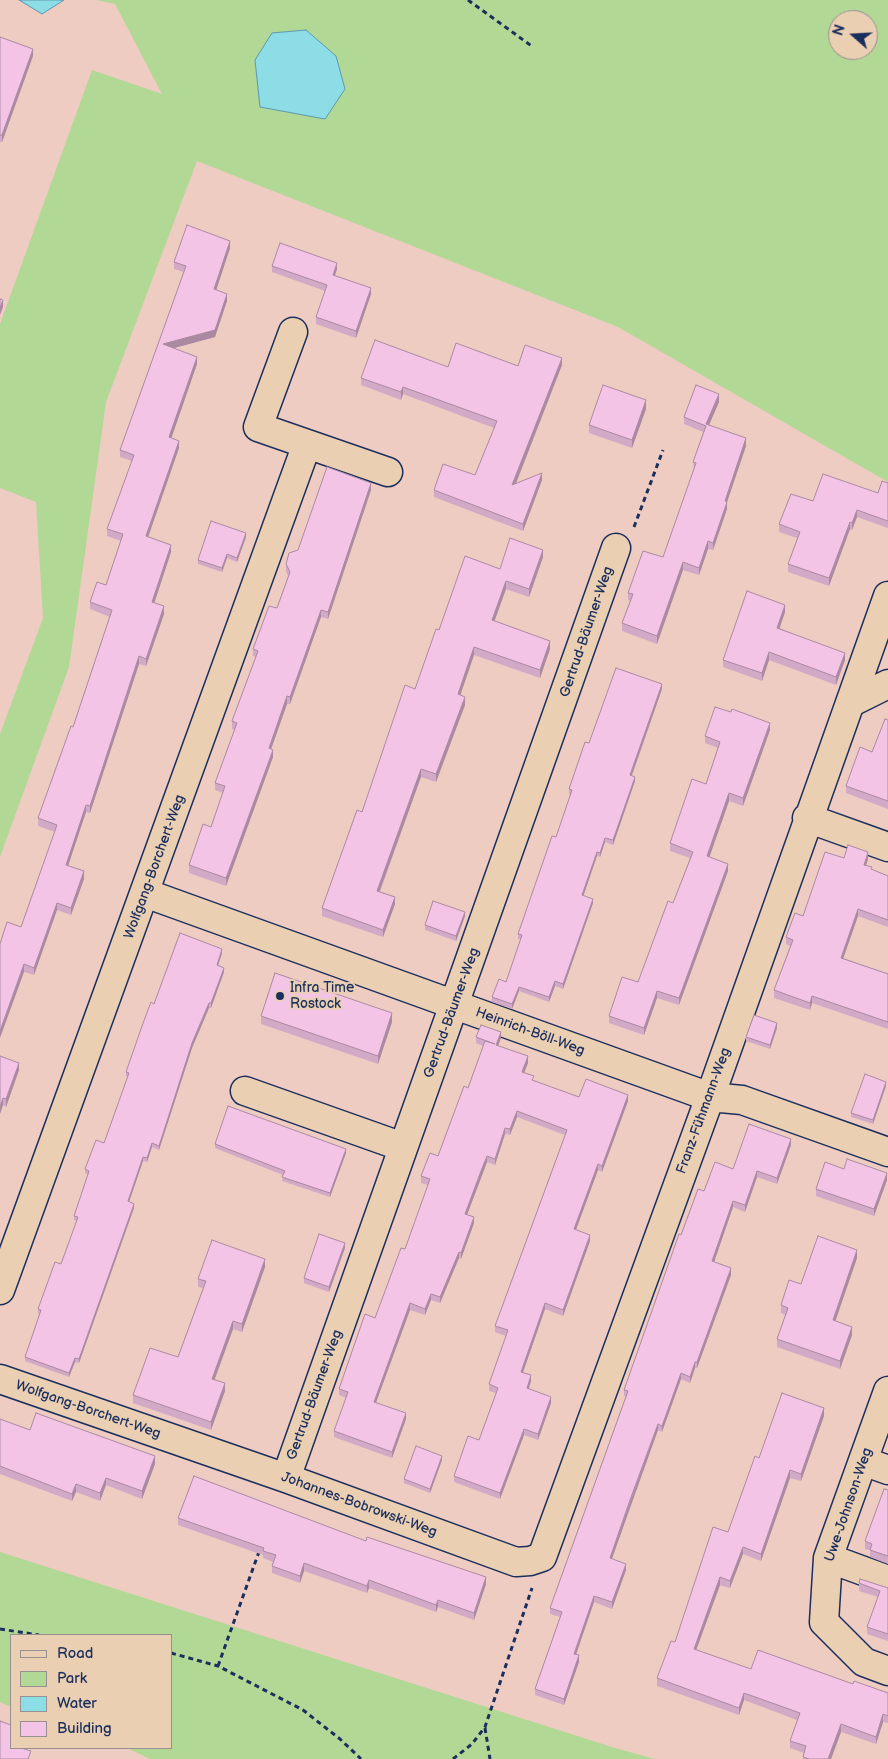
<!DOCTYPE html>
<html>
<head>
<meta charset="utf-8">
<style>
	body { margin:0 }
	#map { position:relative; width:888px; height:1759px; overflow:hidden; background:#eeccc2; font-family:"Balsamiq Sans",sans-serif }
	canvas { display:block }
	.legend { position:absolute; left:10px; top:1634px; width:162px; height:115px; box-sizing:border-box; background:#ebcfb2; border:1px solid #988f90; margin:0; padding:6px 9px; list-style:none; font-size:15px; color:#1b2f5e }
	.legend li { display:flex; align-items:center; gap:10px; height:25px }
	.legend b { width:25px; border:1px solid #988f90 }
	.north { position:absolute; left:828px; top:10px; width:50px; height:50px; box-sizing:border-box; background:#ebcfb2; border:1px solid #988f90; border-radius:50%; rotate:289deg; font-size:14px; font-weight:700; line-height:20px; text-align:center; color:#1b2f5e }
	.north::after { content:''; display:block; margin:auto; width:18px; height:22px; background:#1b2f5e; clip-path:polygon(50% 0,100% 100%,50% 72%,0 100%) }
</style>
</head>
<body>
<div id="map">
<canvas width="888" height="1759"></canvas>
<ul class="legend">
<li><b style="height:6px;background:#ebcfb2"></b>Road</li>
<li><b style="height:14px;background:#b1d894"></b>Park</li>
<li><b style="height:14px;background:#8cdde6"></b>Water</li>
<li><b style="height:14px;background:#f4c4e6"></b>Building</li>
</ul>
<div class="north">N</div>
</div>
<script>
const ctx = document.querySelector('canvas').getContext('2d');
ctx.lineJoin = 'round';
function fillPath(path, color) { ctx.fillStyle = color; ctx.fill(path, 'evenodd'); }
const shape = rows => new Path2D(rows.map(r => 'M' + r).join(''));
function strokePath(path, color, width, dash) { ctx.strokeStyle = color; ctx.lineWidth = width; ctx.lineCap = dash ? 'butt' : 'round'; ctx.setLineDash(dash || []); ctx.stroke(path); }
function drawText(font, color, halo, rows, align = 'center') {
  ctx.font = font + ' "Balsamiq Sans",sans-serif'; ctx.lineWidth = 4; ctx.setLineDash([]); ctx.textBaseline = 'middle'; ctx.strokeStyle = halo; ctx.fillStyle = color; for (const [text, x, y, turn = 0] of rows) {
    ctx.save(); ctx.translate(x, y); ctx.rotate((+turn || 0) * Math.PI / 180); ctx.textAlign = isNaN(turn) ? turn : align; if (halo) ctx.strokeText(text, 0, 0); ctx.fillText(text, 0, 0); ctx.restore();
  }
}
fillPath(shape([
	[96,0,888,0,888,482,618,327,197,161,106,402,69,667,0,857,0,734,43,618,36,502,0,488,0,324,92,70,162,94,115,4],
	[838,20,868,20,868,50,838,50],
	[0,1552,615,1748,655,1759,150,1759,127,1748,171,1748,171,1635,11,1635,11,1707,0,1702]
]), '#b1d894');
const water = shape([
	[19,0,64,0,42,14,19,0],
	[306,30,336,56,345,89,325,119,260,107,255,60,272,33,306,30]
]);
fillPath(water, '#8cdde6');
strokePath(water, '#5f97b0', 1);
const minor = shape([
	[293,332,258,427,388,472],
	[852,702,888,684],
	[807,818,888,847],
	[145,893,710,1097,742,1100,888,1152],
	[245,1091,403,1147],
	[0,1290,307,444],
	[0,1379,286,1478,516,1562,530,1561,542,1557,710,1097,888,596],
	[888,1391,828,1558,824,1622,864,1662,888,1671],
	[863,1461,888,1470],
	[286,1478,616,548],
	[828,1558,888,1580]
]);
strokePath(minor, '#1b2f5e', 31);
strokePath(shape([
	[468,0,533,47],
	[634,527,663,450],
	[0,1629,39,1635],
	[171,1653,218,1666,303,1710,340,1739,361,1759],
	[218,1666,260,1549],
	[485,1728,490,1759],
	[453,1759,472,1744,485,1727,532,1588]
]), '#1b2f5e', 3, [5, 4]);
strokePath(minor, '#ebcfb2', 28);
fillPath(shape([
	[0,37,33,56,2,142,0,142],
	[230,248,216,290,227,301,215,337,174,348,197,364,171,438,179,448,148,537,171,552,154,603,164,614,146,666,139,664,90,813,86,812,68,866,84,879,71,915,57,910,34,975,24,972,21,927,55,832,38,826,38,818,73,727,110,617,90,609,90,602,106,585,121,541,107,536,107,529,132,461,120,457,120,450,184,272,174,269,174,262],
	[272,266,337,269,335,275,371,294,356,338,316,324,316,317,325,291,272,272],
	[562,365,516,484,542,480,523,531,434,497,434,490,475,475,494,428,403,394,401,400,361,385,361,378,448,367],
	[719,402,709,425,746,446,727,502,727,509,713,550,708,549,699,575,683,570,657,644,622,631,622,623,630,601,628,600,628,593,663,557,694,470,693,462,703,432,684,424,684,417],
	[646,409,632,448,589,433,589,425],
	[888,483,888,528,857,517,852,530,850,529,829,586,788,572,788,564,797,538,779,532,779,524,813,501,878,493],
	[371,490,328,619,321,617,290,704,287,704,271,749,273,757,226,886,189,873,189,865,211,827,223,793,215,790,215,783,235,730,232,729,232,721,256,657,253,656,253,649,277,608,288,576,286,571,286,564,298,550],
	[246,537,237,562,227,558,222,572,198,564,198,560],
	[543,557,529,597,506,589,494,621,550,649,540,678,474,655,460,695,465,705,436,782,421,777,380,892,395,904,383,937,322,916,322,908,362,812,415,689,439,630,500,569],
	[785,612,780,628,845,660,836,685,769,660,762,681,723,667,723,660],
	[662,689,632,776,635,781,613,845,605,842,600,857,597,856,583,895,593,903,563,989,555,986,549,1002,519,991,512,1009,492,1002,492,997,506,982,521,939,518,939,518,934,556,837,571,795,569,794,569,789,589,743],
	[888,720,888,809,846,793,846,786,872,752],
	[770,730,743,806,729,801,709,857,728,871,679,1005,657,998,644,1035,609,1023,609,1016,638,982,673,903,690,858,670,851,670,843,706,784,718,748,705,743,705,736],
	[844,858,868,859,866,865,872,870,888,876,888,927,858,916,843,958,888,974,888,1029,812,1003,810,1010,774,998,774,990,790,946,786,944,786,937,803,916],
	[465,916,456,941,425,930,425,925],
	[222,953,218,965,224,972,211,1008,209,1008,192,1048,159,1150,152,1147,147,1162,143,1161,129,1202,134,1208,79,1363,75,1362,69,1377,25,1361,25,1357,40,1314,38,1313,38,1309,61,1264,77,1221,74,1220,74,1216,88,1175,85,1173,85,1169,104,1143,128,1077,126,1076,126,1072,154,1004],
	[261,1016,392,1022,378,1064,261,1024],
	[777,1028,770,1049,746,1041,746,1037],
	[476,1037,501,1038,498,1046,528,1063,524,1073,534,1081,579,1097,628,1101,602,1172,598,1170,576,1230,590,1241,563,1316,545,1309,523,1372,531,1381,529,1389,551,1403,538,1440,524,1435,500,1499,454,1482,454,1476,479,1440,496,1393,489,1391,489,1384,506,1336,495,1332,495,1326,565,1135,517,1117,510,1135,505,1134,495,1165,487,1162,481,1178,467,1215,474,1223,461,1259,459,1258,440,1303,431,1300,425,1315,410,1310,376,1402,406,1419,392,1458,334,1437,334,1431,346,1398,339,1395,339,1389,375,1318,405,1249,428,1185,421,1183,421,1176,438,1156,468,1088,483,1046,476,1043],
	[0,1056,19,1070,6,1107,3,1105,0,1114],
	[886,1086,873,1124,851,1117,851,1113],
	[215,1144,346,1153,330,1197,282,1181,283,1175,215,1148],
	[791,1145,777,1184,757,1177,745,1212,733,1207,714,1262,731,1275,697,1368,695,1368,690,1383,681,1379,662,1432,658,1430,630,1506,612,1559,626,1570,612,1609,594,1602,576,1655,579,1662,564,1705,535,1695,535,1689,560,1617,550,1614,550,1608,626,1396,624,1396,624,1390,681,1235,704,1191,733,1169],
	[844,1169,887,1180,874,1216,816,1196,816,1189],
	[345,1248,329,1292,304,1283,304,1278],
	[857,1258,835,1321,852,1335,840,1369,777,1347,777,1339,785,1315,781,1313,781,1305,801,1284],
	[265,1267,242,1332,233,1329,215,1379,225,1391,211,1430,133,1403,133,1395,178,1357,203,1288,198,1287,198,1279],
	[824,1416,801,1481,790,1478,761,1561,743,1554,730,1588,720,1585,696,1650,751,1669,853,1684,888,1693,888,1723,883,1722,876,1744,841,1732,831,1759,803,1759,804,1753,790,1748,790,1741,797,1720,744,1700,739,1715,657,1686,657,1678,728,1532,759,1458],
	[0,1419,30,1430,155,1464,142,1499,106,1485,100,1501,76,1492,72,1501,0,1474],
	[442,1460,430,1493,404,1483,404,1479],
	[888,1490,888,1564,870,1557,870,1550,865,1549,865,1541],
	[178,1518,366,1541,486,1584,474,1620,438,1607,436,1612,369,1588,367,1593,304,1571,300,1583,272,1573,272,1566,273,1562,263,1558,263,1555,178,1525],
	[859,1583,888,1588,888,1641,867,1634,867,1627,878,1597,859,1591]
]), '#d2a9c6');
fillPath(shape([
	[33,49,33,56,2,142,2,135],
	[230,241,230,248,214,297,214,289],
	[337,263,337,269,333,281,333,275],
	[371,288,371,294,356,338,356,331],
	[227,294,227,301,215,337,163,351,163,344],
	[3,300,3,307,0,315,0,308],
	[197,357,197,364,169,445,169,437],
	[562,358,562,365,512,493,512,485],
	[403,387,403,394,401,400,401,392],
	[719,394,719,402,706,432,706,424],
	[646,400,646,409,632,448,632,440],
	[746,438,746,446,725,508,725,501],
	[179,441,179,448,146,543,146,536],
	[542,473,542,480,523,531,523,524],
	[371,483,371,490,328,619,328,612],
	[727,502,727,509,713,550,713,543],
	[857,510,857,517,852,530,852,523],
	[850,522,850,529,829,586,829,578],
	[246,533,246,537,237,562,237,558],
	[708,541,708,549,699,575,699,568],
	[171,545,171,552,152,610,152,602],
	[543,550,543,557,529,597,529,589],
	[227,554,227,558,222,572,222,568],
	[683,562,683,570,657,644,657,636],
	[506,581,506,589,492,628,492,620],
	[785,605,785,612,777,635,777,628],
	[164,606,164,614,146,666,146,659],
	[321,610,321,617,290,704,290,697],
	[550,641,550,649,540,678,540,670],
	[474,647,474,655,458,702,458,694],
	[769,652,769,660,762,681,762,673],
	[845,653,845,660,836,685,836,677],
	[139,656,139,664,90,813,90,806],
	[662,684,662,689,630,780,630,775],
	[287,696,287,704,269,755,269,748],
	[465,697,465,705,436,782,436,774],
	[770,723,770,730,743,806,743,798],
	[273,750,273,757,226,886,226,878],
	[421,769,421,777,377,898,377,891],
	[635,777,635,781,613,845,613,840],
	[729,793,729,801,707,864,707,856],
	[86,805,86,812,66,872,66,865],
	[605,838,605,842,600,857,600,853],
	[597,852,597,856,582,900,582,895],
	[868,852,868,859,864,872,864,865],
	[728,864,728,871,679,1005,679,998],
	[84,871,84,879,71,915,71,908],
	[395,897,395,904,383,937,383,930],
	[593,899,593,903,563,989,563,984],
	[57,903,57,910,34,975,34,968],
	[858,909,858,916,841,965,841,958],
	[465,912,465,916,456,941,456,936],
	[222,949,222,953,217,969,217,965],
	[24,964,24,972,0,1038,0,1031],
	[224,968,224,972,211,1008,211,1003],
	[555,981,555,986,549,1002,549,997],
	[519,987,519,991,512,1009,512,1004],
	[657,991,657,998,644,1035,644,1028],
	[812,996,812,1003,810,1010,810,1003],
	[209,1003,209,1008,192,1048,159,1150,159,1146,192,1043],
	[392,1013,392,1022,378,1064,378,1056],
	[777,1023,777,1028,770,1049,770,1045],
	[501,1032,501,1038,496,1051,496,1045],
	[528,1056,528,1063,522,1078,522,1072],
	[19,1063,19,1070,6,1107,6,1099],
	[886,1082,886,1086,873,1124,873,1120],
	[628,1095,628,1101,602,1172,602,1166],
	[3,1098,3,1105,0,1114,0,1107],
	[517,1111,517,1117,510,1135,510,1129],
	[505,1128,505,1134,495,1165,495,1159],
	[791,1139,791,1145,777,1184,777,1178],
	[152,1143,152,1147,147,1162,147,1158],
	[346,1149,346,1153,330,1197,330,1193],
	[487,1156,487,1162,481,1178,465,1220,465,1214,481,1171],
	[143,1157,143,1161,128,1205,128,1201],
	[598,1164,598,1170,574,1235,574,1229],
	[757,1171,757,1177,745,1212,745,1205],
	[887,1173,887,1180,874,1216,874,1209],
	[733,1201,733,1207,712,1268,712,1261],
	[134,1204,134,1208,79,1363,79,1359],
	[474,1217,474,1223,461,1259,461,1253],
	[590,1235,590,1241,563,1316,563,1310],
	[345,1243,345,1248,329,1292,329,1287],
	[857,1250,857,1258,833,1328,833,1320],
	[459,1252,459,1258,440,1303,440,1297],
	[265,1259,265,1267,242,1332,242,1324],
	[731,1268,731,1275,697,1368,697,1362],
	[431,1294,431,1300,425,1315,425,1309],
	[410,1303,410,1310,374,1408,374,1402],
	[545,1303,545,1309,521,1378,521,1372],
	[233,1321,233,1329,212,1386,212,1379],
	[852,1327,852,1335,840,1369,840,1361],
	[75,1358,75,1362,69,1377,69,1373],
	[695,1362,695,1368,690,1383,690,1377],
	[681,1373,681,1379,662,1432,662,1426],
	[531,1375,531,1381,527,1394,527,1388],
	[225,1383,225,1391,211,1430,211,1422],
	[551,1397,551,1403,538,1440,538,1434],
	[824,1408,824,1416,801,1481,801,1474],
	[406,1413,406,1419,392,1458,392,1452],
	[658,1424,658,1430,610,1564,610,1558],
	[524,1429,524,1435,500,1499,500,1493],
	[155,1456,155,1464,142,1499,142,1491],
	[442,1456,442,1460,430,1493,430,1489],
	[790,1470,790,1478,761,1561,761,1554],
	[106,1478,106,1485,100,1501,100,1493],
	[76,1484,76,1492,72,1501,72,1494],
	[743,1547,743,1554,730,1588,730,1581],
	[304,1563,304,1571,300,1583,300,1576],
	[626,1564,626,1570,612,1609,612,1602],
	[486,1577,486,1584,474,1620,474,1613],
	[720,1577,720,1585,694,1656,694,1649],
	[369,1580,369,1588,367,1593,367,1586],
	[594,1596,594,1602,574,1660,574,1654],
	[438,1600,438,1607,436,1612,436,1605],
	[579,1655,579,1662,564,1705,564,1699],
	[744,1693,744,1700,739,1715,739,1708],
	[883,1714,883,1722,876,1744,876,1737],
	[841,1724,841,1732,831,1759,828,1759]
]), '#ab89a1');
const building = shape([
	[0,37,33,49,2,135,0,135,0,37],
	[187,225,230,241,214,289,227,294,215,330,163,344,197,357,169,437,179,441,146,536,171,545,152,602,164,606,146,659,139,656,90,806,86,805,66,865,84,871,71,908,57,903,34,968,24,964,0,1031,0,944,7,922,21,927,57,825,38,818,71,726,73,727,112,610,90,602,97,582,106,585,123,534,107,529,134,455,120,450,186,266,174,262,187,225],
	[280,243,337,263,333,275,371,288,356,331,316,317,327,285,272,266,280,243],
	[0,299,3,300,0,308,0,299],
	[375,340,448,367,456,343,518,366,525,345,562,358,512,485,542,473,523,524,434,490,443,464,475,475,497,421,403,387,401,392,361,378,375,340],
	[603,385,646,400,632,440,589,425,603,385],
	[696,385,719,394,706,424,746,438,725,501,727,502,713,543,708,541,699,568,683,562,657,636,622,623,633,594,628,593,643,551,663,557,696,463,693,462,706,426,684,417,696,385],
	[327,467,371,483,328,612,321,610,290,697,287,696,269,748,273,750,226,878,189,865,203,824,211,827,225,786,215,783,237,723,232,721,258,651,253,649,269,606,277,608,290,572,286,564,289,553,298,550,327,467],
	[823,474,878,493,882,481,888,483,888,521,857,510,852,523,850,522,829,578,788,564,800,532,779,524,791,494,813,501,823,474],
	[211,521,246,533,237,558,227,554,222,568,198,560,211,521],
	[510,538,543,550,529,589,506,581,492,620,550,641,540,670,474,647,458,694,465,697,436,774,421,769,377,891,395,897,383,930,322,908,357,810,362,812,405,685,415,689,436,629,439,630,465,556,500,569,510,538],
	[747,591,785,605,777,628,845,653,836,677,769,652,762,673,723,660,747,591],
	[616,668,662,684,630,775,635,777,613,840,605,838,600,853,597,852,582,895,593,899,563,984,555,981,549,997,519,987,512,1004,492,997,499,979,506,982,522,935,518,934,552,836,556,837,572,790,569,789,585,742,589,743,616,668],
	[715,707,731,712,732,709,770,723,743,798,729,793,707,856,728,864,679,998,657,991,644,1028,609,1016,622,977,638,982,668,901,673,903,693,852,670,843,692,779,706,784,720,742,705,736,715,707],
	[885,719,888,720,888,801,846,786,860,747,872,752,885,719],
	[848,845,868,852,864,865,872,867,871,869,888,876,888,920,858,909,841,958,888,974,888,1022,812,996,810,1003,774,990,793,940,786,937,795,913,803,916,825,852,844,858,848,845],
	[433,901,465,912,456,936,425,925,433,901],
	[180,933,222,949,217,965,224,968,211,1003,209,1003,192,1043,159,1146,152,1143,147,1158,143,1157,128,1201,134,1204,79,1359,75,1358,69,1373,25,1357,41,1310,38,1309,55,1262,61,1264,78,1217,74,1216,89,1171,85,1169,96,1140,104,1143,129,1073,126,1072,142,1026,151,1002,154,1004,180,933],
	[275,973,392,1013,378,1056,261,1016,275,973],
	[754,1015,777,1023,770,1045,746,1037,754,1015],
	[481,1025,501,1032,496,1045,528,1056,522,1072,534,1076,532,1080,579,1097,586,1079,628,1095,602,1166,598,1164,574,1229,590,1235,563,1310,545,1303,521,1372,531,1375,527,1388,551,1397,538,1434,524,1429,500,1493,454,1476,468,1436,479,1440,498,1388,489,1384,508,1330,495,1326,567,1130,517,1111,510,1129,505,1128,495,1159,487,1156,481,1171,465,1214,474,1217,461,1253,459,1252,440,1297,431,1294,425,1309,410,1303,374,1402,406,1413,392,1452,334,1431,348,1392,339,1389,365,1314,375,1318,401,1248,405,1249,430,1179,421,1176,430,1153,438,1156,464,1086,468,1088,485,1041,495,1044,476,1037,481,1025],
	[0,1056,19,1063,6,1099,3,1098,0,1107,0,1056],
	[865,1074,886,1082,873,1120,851,1113,865,1074],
	[228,1106,346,1149,330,1193,282,1177,285,1171,215,1144,228,1106],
	[749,1124,791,1139,777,1178,757,1171,745,1205,733,1201,712,1261,731,1268,697,1362,695,1362,690,1377,681,1373,662,1426,658,1424,630,1500,610,1558,626,1564,612,1602,594,1596,574,1654,579,1655,564,1699,535,1689,562,1612,550,1608,628,1391,624,1390,679,1234,681,1235,698,1189,704,1191,715,1162,733,1169,749,1124],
	[847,1159,887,1173,874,1209,816,1189,825,1162,844,1169,847,1159],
	[319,1234,345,1243,329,1287,304,1278,319,1234],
	[818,1236,857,1250,833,1320,852,1327,840,1361,777,1339,788,1308,781,1305,789,1280,801,1284,818,1236],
	[212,1240,265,1259,242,1324,233,1321,212,1379,225,1383,211,1422,133,1395,150,1348,178,1357,206,1281,198,1279,212,1240],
	[782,1393,824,1408,801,1474,790,1470,761,1554,743,1547,730,1581,720,1577,694,1649,751,1669,758,1650,853,1684,854,1681,888,1693,888,1716,883,1714,876,1737,841,1724,828,1759,809,1759,803,1757,806,1746,790,1741,800,1713,744,1693,739,1708,657,1678,671,1641,675,1642,713,1527,728,1532,755,1456,759,1458,782,1393],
	[36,1413,155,1456,142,1491,106,1478,100,1493,76,1484,72,1494,0,1466,0,1419,30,1430,36,1413],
	[416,1446,442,1456,430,1489,404,1479,416,1446],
	[194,1476,366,1541,367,1537,486,1577,474,1613,438,1600,436,1605,369,1580,367,1586,304,1563,300,1576,272,1566,276,1555,263,1551,264,1548,178,1518,194,1476],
	[884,1489,888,1490,888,1556,870,1550,872,1544,865,1541,884,1489],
	[860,1579,888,1588,888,1634,867,1627,880,1591,859,1583,860,1579],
	[0,1721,11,1725,11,1748,21,1748,31,1751,28,1759,0,1759,0,1721]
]);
fillPath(building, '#f4c4e6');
strokePath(building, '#ab89a1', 1);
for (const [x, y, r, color] of [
	[280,996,5,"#1b2f5e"]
]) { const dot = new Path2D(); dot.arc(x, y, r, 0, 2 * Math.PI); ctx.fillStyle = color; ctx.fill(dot); strokePath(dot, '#ebcfb2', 2); }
drawText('14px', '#1b2f5e', '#ebcfb2', [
	["Gertrud-Bäumer-Weg",587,632,-71],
	["Wolfgang-Borchert-Weg",155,867,-70],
	["Gertrud-Bäumer-Weg",452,1013,-70],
	["Heinrich-Böll-Weg",530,1032,20],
	["Franz-Fühmann-Weg",704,1111,-70],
	["Gertrud-Bäumer-Weg",315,1395,-70],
	["Wolfgang-Borchert-Weg",88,1410,19],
	["Johannes-Bobrowski-Weg",359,1505,20],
	["Uwe-Johnson-Weg",849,1505,-71]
]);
drawText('14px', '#1b2f5e', '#ebcfb2', [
	["Infra Time",290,988],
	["Rostock",290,1004]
], 'left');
</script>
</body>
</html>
